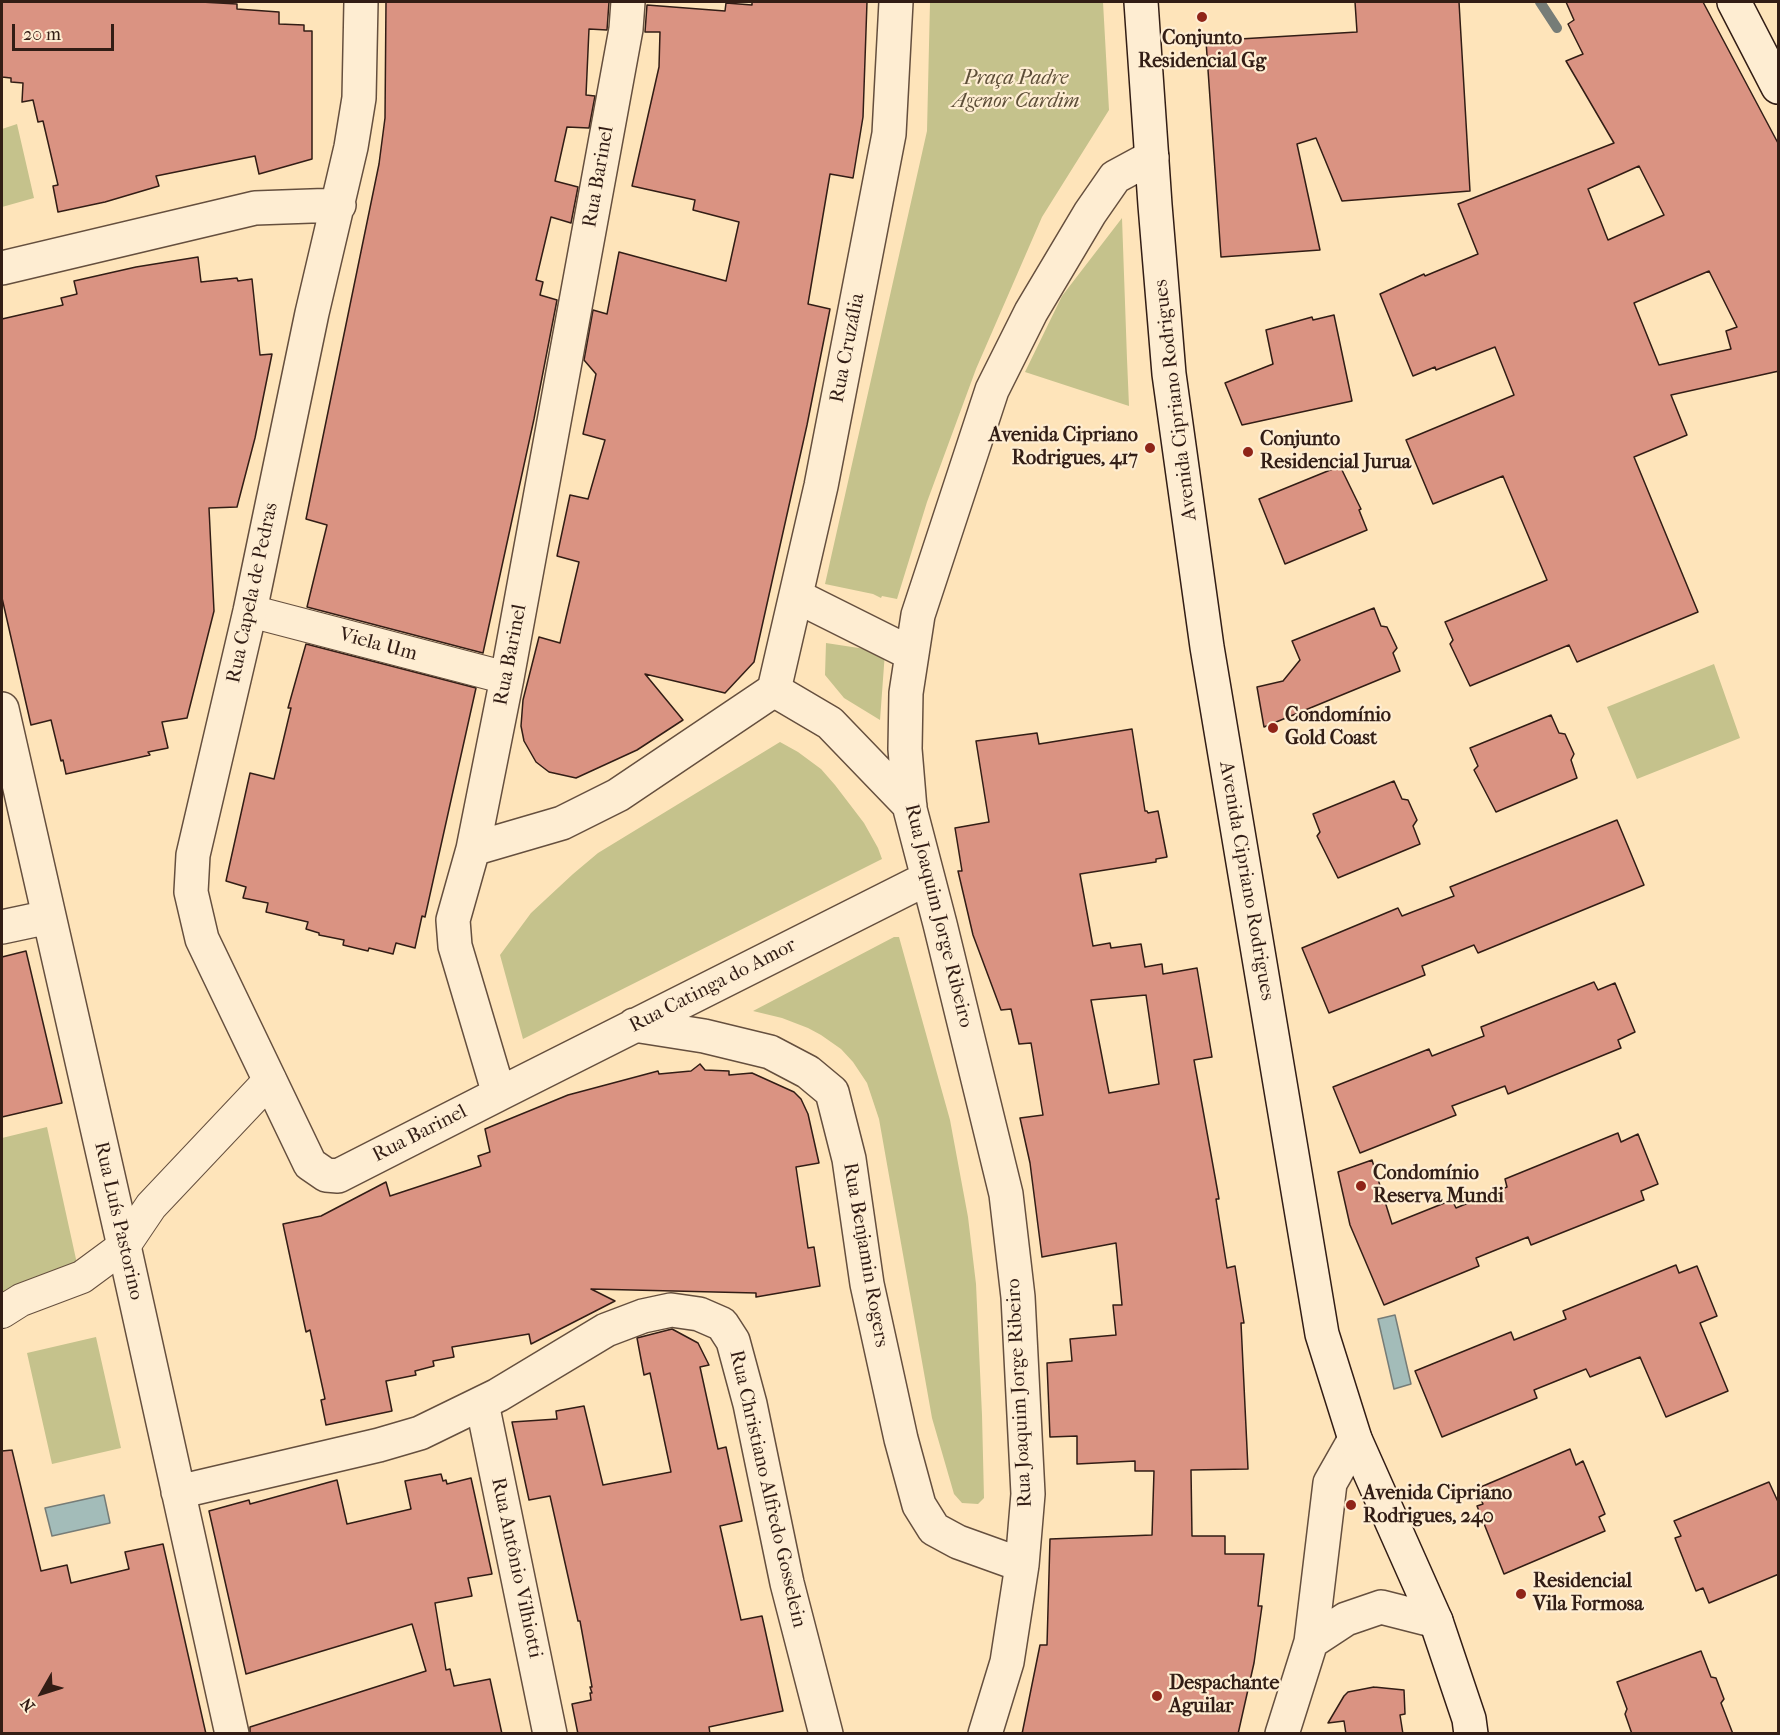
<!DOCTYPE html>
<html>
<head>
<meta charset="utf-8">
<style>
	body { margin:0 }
	#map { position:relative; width:1780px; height:1735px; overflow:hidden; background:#fee4ba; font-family:"IM FELL French Canon",serif }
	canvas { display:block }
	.frame { position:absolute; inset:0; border:3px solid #321d15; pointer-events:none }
	.north { position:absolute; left:12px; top:1663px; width:60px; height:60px; -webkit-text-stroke:4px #feedd2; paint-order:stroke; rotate:231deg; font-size:16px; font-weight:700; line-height:24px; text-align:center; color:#321d15 }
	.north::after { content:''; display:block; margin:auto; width:21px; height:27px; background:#321d15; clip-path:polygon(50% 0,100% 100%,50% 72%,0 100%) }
	.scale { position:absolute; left:12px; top:24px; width:102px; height:27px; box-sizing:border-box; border:3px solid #321d15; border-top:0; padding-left:8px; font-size:18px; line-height:21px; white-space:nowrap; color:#321d15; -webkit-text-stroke:4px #feedd2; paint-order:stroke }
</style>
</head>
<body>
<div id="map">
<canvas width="1780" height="1735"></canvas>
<div class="frame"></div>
<div class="north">N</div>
<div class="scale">20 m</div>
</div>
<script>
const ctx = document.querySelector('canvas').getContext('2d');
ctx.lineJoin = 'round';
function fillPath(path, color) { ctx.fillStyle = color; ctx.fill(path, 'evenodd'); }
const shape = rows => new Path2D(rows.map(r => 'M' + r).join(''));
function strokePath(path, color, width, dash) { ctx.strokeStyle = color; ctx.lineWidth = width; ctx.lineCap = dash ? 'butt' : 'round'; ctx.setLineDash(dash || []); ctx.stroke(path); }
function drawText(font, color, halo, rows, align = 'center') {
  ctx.font = font + ' "IM FELL French Canon",serif'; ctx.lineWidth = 4.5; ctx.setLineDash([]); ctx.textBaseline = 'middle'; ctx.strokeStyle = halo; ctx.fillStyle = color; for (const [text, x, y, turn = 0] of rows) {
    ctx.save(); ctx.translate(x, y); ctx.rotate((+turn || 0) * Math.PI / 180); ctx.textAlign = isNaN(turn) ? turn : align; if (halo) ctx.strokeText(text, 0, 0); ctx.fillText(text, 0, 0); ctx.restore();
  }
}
fillPath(shape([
	[930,2,1103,2,1109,110,1042,217,976,369,927,502,897,599,882,596,881,598,873,594,825,584,927,131],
	[17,124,34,198,2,207,2,129],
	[1122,218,1127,359,1129,406,1025,372,1062,296],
	[826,643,885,652,880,720,844,698,825,675],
	[1714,664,1740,738,1637,779,1607,707],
	[780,742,798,752,821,769,835,785,864,823,878,848,882,859,523,1039,500,955,531,913,573,874,598,853],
	[894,937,899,937,950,1120,968,1217,976,1284,982,1415,984,1498,978,1504,962,1503,954,1494,932,1418,879,1119,867,1083,853,1062,841,1049,821,1035,808,1028,782,1018,753,1011],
	[47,1127,83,1291,2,1316,2,1138],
	[96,1337,121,1448,52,1464,27,1353]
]), '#c5c28c');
const water = shape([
	[1395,1315,1411,1384,1394,1389,1378,1319,1395,1315],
	[104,1495,110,1523,52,1536,45,1508,104,1495]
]);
fillPath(water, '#a3bcb9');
strokePath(water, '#767c77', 1.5);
strokePath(shape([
	[1540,2,1557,28]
]), '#767c77', 10);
const building = shape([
	[2,2,201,2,237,4,237,9,279,12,279,24,304,25,304,31,312,31,312,159,259,174,255,156,156,176,159,186,105,202,58,212,53,186,58,185,43,121,38,122,33,100,22,102,23,83,11,82,11,78,2,77,2,2],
	[386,2,609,2,607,30,589,29,586,95,595,96,589,128,567,127,555,181,578,187,571,223,551,217,536,280,543,282,540,295,557,300,534,419,483,653,307,607,327,525,306,519,379,164,385,118,386,2],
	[752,2,867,2,863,117,853,178,830,174,808,304,830,309,807,425,754,662,725,693,645,674,683,720,637,750,576,778,549,772,536,762,524,741,521,726,523,700,539,637,560,643,579,562,557,556,570,495,588,499,605,440,583,434,596,374,584,360,593,310,607,314,619,252,726,281,739,222,693,210,695,200,632,186,659,67,660,32,645,32,647,5,725,11,726,3,752,5,752,2],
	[1355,2,1459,2,1470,191,1342,201,1316,138,1297,144,1320,250,1221,257,1206,41,1357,32,1355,2],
	[1566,2,1703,2,1779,145,1779,371,1671,395,1687,435,1634,457,1698,612,1577,662,1569,645,1470,686,1450,644,1453,640,1445,622,1547,580,1503,476,1433,504,1406,440,1514,395,1495,347,1436,370,1435,367,1413,376,1380,294,1424,274,1425,276,1478,254,1458,204,1614,143,1566,61,1583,54,1568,24,1574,20,1566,2],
	[1639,166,1664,215,1608,240,1588,189,1639,166],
	[1709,271,1737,327,1726,331,1731,349,1659,365,1634,303,1709,271],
	[198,257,201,282,237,278,238,281,252,279,260,355,272,354,255,438,237,507,209,508,214,611,187,718,162,722,168,748,148,752,150,755,66,774,63,760,61,761,51,720,31,725,2,598,2,319,63,305,61,298,77,294,74,281,136,267,198,257],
	[1334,315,1352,401,1242,425,1225,383,1273,364,1266,330,1312,317,1313,320,1334,315],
	[1340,466,1361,509,1359,510,1367,530,1285,564,1259,499,1340,466],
	[1374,608,1381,626,1387,627,1397,648,1393,653,1400,671,1264,727,1257,687,1283,681,1300,660,1292,641,1374,608],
	[306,644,476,688,425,917,422,916,415,948,396,943,393,954,369,948,368,951,343,945,344,940,319,935,319,933,306,929,308,922,266,912,268,903,243,898,246,887,226,881,250,773,274,779,291,708,288,708,306,644],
	[1551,715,1559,733,1565,734,1574,754,1571,760,1577,778,1496,812,1474,770,1478,766,1470,748,1551,715],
	[1132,729,1145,811,1147,811,1148,813,1158,811,1167,857,1156,859,1156,862,1080,874,1093,946,1110,943,1111,948,1141,944,1145,967,1162,964,1163,974,1197,968,1212,1057,1194,1060,1219,1199,1216,1199,1227,1268,1235,1266,1244,1323,1241,1323,1248,1469,1191,1470,1192,1536,1225,1536,1225,1554,1264,1554,1258,1606,1262,1606,1254,1663,1238,1734,1022,1734,1040,1645,1047,1645,1050,1539,1152,1535,1154,1471,1135,1471,1135,1461,1077,1464,1077,1436,1050,1437,1047,1363,1072,1361,1070,1339,1116,1335,1113,1305,1122,1305,1116,1243,1042,1257,1030,1163,1020,1118,1043,1115,1031,1043,1019,1044,1011,1009,1001,1010,973,935,958,871,962,871,955,828,989,822,976,741,1037,733,1039,744,1132,729],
	[1146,995,1159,1084,1109,1093,1091,1000,1146,995],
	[1394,781,1402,799,1408,800,1417,820,1413,826,1420,844,1338,878,1317,836,1320,832,1313,814,1394,781],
	[1617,820,1644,885,1478,953,1474,945,1422,966,1425,975,1329,1013,1302,948,1398,908,1402,916,1454,896,1450,887,1617,820],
	[26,951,62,1103,2,1117,2,957,26,951],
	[1594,982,1598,990,1615,983,1635,1032,1618,1040,1621,1048,1508,1094,1505,1086,1452,1106,1456,1115,1360,1153,1333,1087,1429,1049,1432,1056,1484,1036,1481,1027,1594,982],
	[700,1064,705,1070,729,1071,729,1075,752,1073,794,1092,801,1099,808,1114,819,1163,796,1167,808,1248,814,1247,820,1286,756,1297,756,1293,591,1289,615,1301,531,1344,529,1334,452,1347,454,1357,433,1361,434,1366,415,1371,416,1375,386,1381,392,1411,326,1425,321,1400,325,1399,310,1330,306,1332,283,1224,321,1216,386,1182,390,1196,481,1166,478,1156,490,1152,485,1129,568,1095,658,1071,659,1074,691,1071,700,1064],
	[1618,1133,1621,1142,1638,1134,1658,1184,1641,1191,1644,1200,1531,1245,1528,1237,1476,1258,1479,1266,1384,1305,1350,1225,1338,1172,1372,1160,1392,1224,1452,1200,1456,1208,1507,1187,1505,1179,1618,1133],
	[1676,1265,1679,1273,1697,1266,1717,1316,1700,1323,1728,1391,1666,1417,1640,1357,1590,1377,1586,1369,1534,1390,1537,1398,1442,1437,1415,1371,1511,1332,1514,1340,1566,1319,1563,1311,1676,1265],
	[672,1329,698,1343,709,1365,700,1367,718,1449,726,1447,742,1521,720,1526,741,1620,762,1616,783,1711,709,1727,710,1734,578,1734,572,1704,591,1700,590,1693,592,1693,590,1687,592,1687,580,1621,578,1621,550,1496,529,1500,512,1422,557,1419,556,1411,584,1406,603,1485,671,1472,650,1373,644,1375,637,1338,672,1329],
	[1570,1449,1576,1465,1583,1461,1605,1514,1599,1517,1605,1531,1504,1574,1477,1506,1483,1504,1476,1489,1570,1449],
	[12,1450,41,1571,67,1565,71,1583,129,1569,125,1552,163,1544,206,1734,2,1734,2,1451,12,1450],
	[441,1474,443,1481,446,1480,447,1484,471,1478,492,1574,468,1578,472,1596,435,1603,446,1670,450,1669,454,1686,490,1679,502,1734,250,1734,250,1727,426,1671,412,1624,246,1674,209,1511,249,1500,250,1504,337,1480,347,1524,411,1509,405,1481,441,1474],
	[1769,1482,1779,1504,1779,1574,1709,1603,1703,1588,1696,1591,1675,1538,1681,1536,1674,1521,1769,1482],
	[1701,1651,1711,1677,1716,1678,1724,1699,1721,1703,1733,1734,1632,1734,1625,1714,1627,1709,1617,1682,1701,1651],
	[1374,1687,1404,1690,1405,1714,1400,1715,1403,1734,1346,1734,1344,1721,1328,1723,1344,1696,1348,1692,1374,1687]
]);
fillPath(building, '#da9382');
strokePath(building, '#321d15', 1.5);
const pedestrian = shape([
	[250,611,507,678],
	[2,1312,21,1300,82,1277,124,1246,151,1206,270,1080]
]);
const minor = shape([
	[361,2,359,98,351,147,312,313,250,611,193,855,191,892,202,939,310,1164,326,1175,338,1176,499,1094,455,946,453,920,473,849,507,678,626,29,628,2],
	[2,268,255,208,339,205],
	[796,596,912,654],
	[774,690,821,486,889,134,896,2],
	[774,690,830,723,910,806],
	[2,709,124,1246,232,1734],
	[473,849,562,823,618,795,774,690],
	[2,927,49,917],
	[634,1025,704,1036,770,1052,808,1072,832,1092,849,1159,867,1284,901,1439,919,1505,934,1529,958,1542,1022,1565],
	[499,1094,928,878],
	[482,1403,550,1734],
	[178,1492,379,1445,420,1433,498,1395,606,1330,643,1316,671,1310,699,1314,722,1324,733,1341,750,1404,787,1583,826,1734],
	[1311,1642,1346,1619,1381,1607,1436,1621],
	[985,1734,1007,1662,1022,1565,1028,1494,1018,1297,1006,1194,940,924,910,809,905,749,906,693,918,615,992,390,1031,312,1090,213,1115,177,1152,157],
	[1282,1734,1311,1642,1330,1483,1355,1439]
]);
const secondary = shape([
	[1141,2,1155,205,1169,374,1207,647,1322,1334,1355,1439,1436,1621,1469,1719,1471,1734],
	[1734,2,1778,87]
]);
strokePath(pedestrian, '#654f3e', 34);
strokePath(minor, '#654f3e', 36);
strokePath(secondary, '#321d15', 36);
strokePath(pedestrian, '#feedd2', 32);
strokePath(minor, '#feedd2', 33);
strokePath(secondary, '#feedd2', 33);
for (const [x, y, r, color] of [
	[1202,17,6,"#8f2418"],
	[1150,448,6,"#8f2418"],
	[1248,452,6,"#8f2418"],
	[1273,728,6,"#8f2418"],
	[1361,1186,6,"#8f2418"],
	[1351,1505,6,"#8f2418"],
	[1521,1594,6,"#8f2418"],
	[1157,1696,6,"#8f2418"]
]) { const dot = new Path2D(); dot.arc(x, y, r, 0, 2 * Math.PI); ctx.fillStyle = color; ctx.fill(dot); strokePath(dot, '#feedd2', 2); }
drawText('bold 20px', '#321d15', '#feedd2', [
	["Conjunto",1202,39,"center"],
	["Residencial Gg",1202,62,"center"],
	["Avenida Cipriano",1138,436,"right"],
	["Rodrigues, 417",1138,459,"right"],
	["Conjunto",1260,440],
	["Residencial Jurua",1260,463],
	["Condomínio",1285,716],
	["Gold Coast",1285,739],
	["Condomínio",1373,1174],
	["Reserva Mundi",1373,1197],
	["Avenida Cipriano",1363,1494],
	["Rodrigues, 240",1363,1517],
	["Residencial",1533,1582],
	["Vila Formosa",1533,1605],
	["Despachante",1169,1684],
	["Aguilar",1169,1707]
], 'left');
drawText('italic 20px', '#5e4f39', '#feedd2', [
	["Praça Padre",1016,79],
	["Agenor Cardim",1016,102]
]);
drawText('20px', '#321d15', '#feedd2', [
	["Rua Barinel",599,177,-80],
	["Rua Cruzália",848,348,-79],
	["Avenida Cipriano Rodrigues",1176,400,-97],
	["Rua Capela de Pedras",253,593,-78],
	["Viela Um",378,645,15],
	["Rua Barinel",511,655,-79],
	["Avenida Cipriano Rodrigues",1246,881,80],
	["Rua Joaquim Jorge Ribeiro",938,916,76],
	["Rua Catinga do Amor",713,986,-27],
	["Rua Barinel",420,1134,-27],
	["Rua Luís Pastorino",118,1221,77],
	["Rua Benjamin Rogers",865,1255,80],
	["Rua Joaquim Jorge Ribeiro",1020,1393,-93],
	["Rua Christiano Alfredo Gosselein",767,1489,77],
	["Rua Antônio Vilhiotti",516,1568,78]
]);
</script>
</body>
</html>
